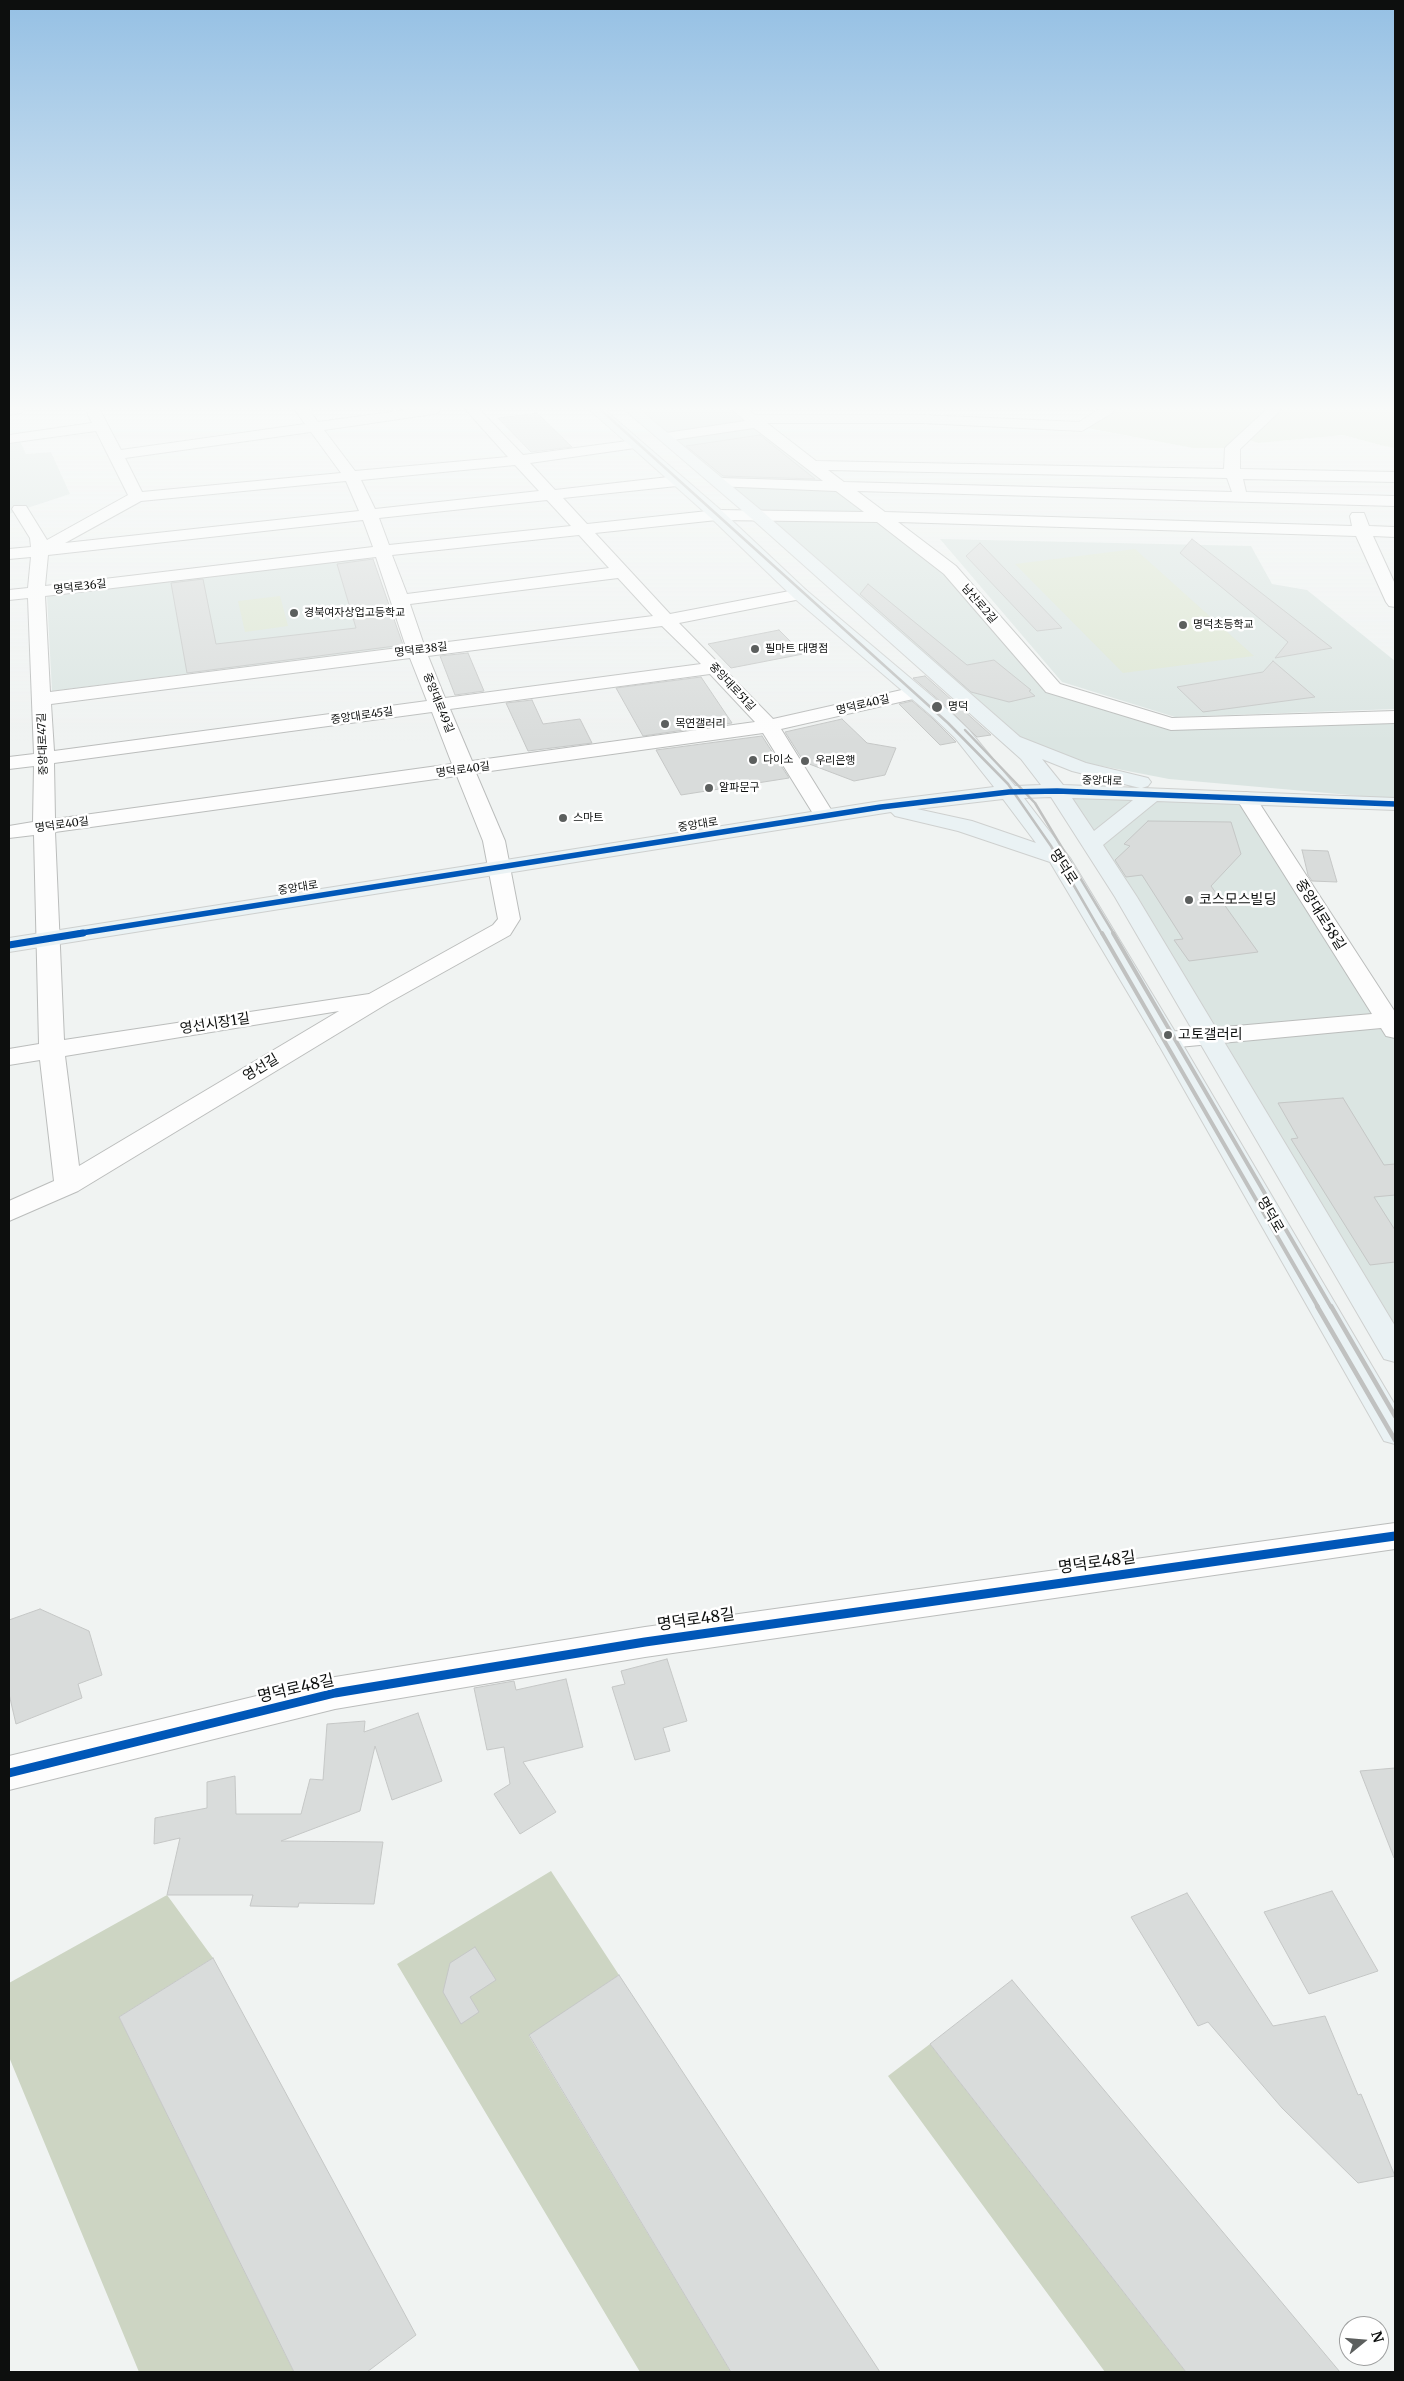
<!DOCTYPE html>
<html>
<head>
<meta charset="utf-8">
<style>
	body { margin:0 }
	#map { position:relative; width:1404px; height:2381px; overflow:hidden; background:#f0f3f2; font-family:Merriweather,serif }
	canvas { display:block }
	.frame { position:absolute; inset:0; border:10px solid #0d0f0e; pointer-events:none }
	.north { position:absolute; left:1339px; top:2316px; width:50px; height:50px; box-sizing:border-box; background:#fff; border:1px solid #9e9f9f; border-radius:50%; rotate:73deg; font-size:14px; font-weight:700; line-height:20px; text-align:center; color:#0d0f0e }
	.north::after { content:''; display:block; margin:auto; width:18px; height:22px; background:#5c5f5e; clip-path:polygon(50% 0,100% 100%,50% 72%,0 100%) }
</style>
</head>
<body>
<div id="map">
<canvas width="1404" height="2381"></canvas>
<div class="frame"></div>
<div class="north">N</div>
</div>
<script>
const ctx = document.querySelector('canvas').getContext('2d');
ctx.lineJoin = 'round';
function fillPath(path, color) { ctx.fillStyle = color; ctx.fill(path, 'evenodd'); }
const shape = rows => new Path2D(rows.map(r => 'M' + r).join(''));
function strokePath(path, color, width, dash) { ctx.strokeStyle = color; ctx.lineWidth = width; ctx.lineCap = dash ? 'butt' : 'round'; ctx.setLineDash(dash || []); ctx.stroke(path); }
function drawText(font, color, halo, rows, align = 'center') {
  ctx.font = font + ' Merriweather,"Noto Sans KR",serif'; ctx.lineWidth = 5; ctx.setLineDash([]); ctx.textBaseline = 'middle'; ctx.strokeStyle = halo; ctx.fillStyle = color; for (const [text, x, y, turn = 0] of rows) {
    ctx.save(); ctx.translate(x, y); ctx.rotate((+turn || 0) * Math.PI / 180); ctx.textAlign = isNaN(turn) ? turn : align; if (halo) ctx.strokeText(text, 0, 0); ctx.fillText(text, 0, 0); ctx.restore();
  }
}
fillPath(shape([
	[627,410,740,410,950,570,1053,688,1171,724,1395,717,1395,799,1169,779,1055,757,1009,738],
	[20,441,26,454,51,452,70,494,9,514,9,442],
	[940,539,1251,546,1272,584,1307,590,1395,661,1395,709,1175,717,1062,682],
	[366,558,398,647,52,691,47,596],
	[1057,791,1246,798,1395,1031,1395,1356]
]), '#dbe5e2');
fillPath(shape([
	[1107,410,1395,410,1395,448,1384,446,1343,435,1258,443,1244,438,1233,448,1193,448,1082,427],
	[1135,549,1254,656,1123,673,1015,564],
	[280,596,288,626,245,632,238,601]
]), '#dde6d3');
fillPath(shape([
	[551,1871,619,1975,529,2036,731,2372,640,2372,397,1964],
	[167,1895,213,1958,119,2017,294,2372,139,2372,9,2057,9,1983],
	[930,2044,1186,2372,1105,2372,888,2076]
]), '#cdd5c3');
const building = shape([
	[537,413,572,447,531,452,498,418,537,413],
	[760,435,815,479,723,476,686,446,760,435],
	[1192,539,1332,648,1275,658,1288,642,1180,553,1192,539],
	[980,543,1062,628,1037,631,966,556,980,543],
	[373,559,403,645,187,673,171,583,203,579,216,644,356,628,337,564,373,559],
	[868,584,967,665,994,660,1031,690,1029,691,1035,696,1009,702,971,692,860,594,868,584],
	[779,630,803,654,731,668,708,644,779,630],
	[468,653,484,691,455,695,440,656,468,653],
	[1273,661,1315,697,1203,712,1177,687,1263,672,1273,661],
	[925,676,991,735,977,737,948,708,913,678,925,676],
	[701,677,732,723,643,736,616,688,701,677],
	[532,700,543,724,580,719,592,743,528,751,506,703,532,700],
	[912,701,932,718,956,742,940,745,899,704,912,701],
	[842,719,867,743,896,748,885,775,854,781,804,762,785,732,842,719],
	[762,736,789,778,681,795,656,750,762,736],
	[1148,821,1231,822,1241,854,1211,886,1258,952,1189,961,1174,940,1183,939,1142,875,1126,877,1115,860,1130,846,1124,844,1148,821],
	[1302,850,1328,851,1337,882,1312,881,1308,875,1302,850],
	[1343,1098,1384,1165,1395,1164,1395,1195,1374,1197,1395,1230,1395,1262,1370,1265,1291,1139,1298,1138,1278,1103,1343,1098],
	[40,1609,89,1631,102,1675,78,1684,82,1698,16,1724,9,1694,9,1620,40,1609],
	[667,1659,687,1721,663,1728,670,1751,635,1760,612,1687,625,1684,621,1671,667,1659],
	[566,1679,583,1747,523,1762,556,1812,520,1834,494,1794,510,1784,504,1747,487,1750,474,1688,514,1681,516,1690,566,1679],
	[418,1713,442,1781,392,1800,375,1746,360,1811,281,1841,383,1842,374,1904,299,1903,298,1907,250,1906,253,1895,167,1895,180,1838,154,1844,155,1818,207,1808,207,1782,235,1776,236,1814,301,1814,310,1779,323,1780,327,1724,365,1721,364,1732,418,1713],
	[1395,1768,1395,1858,1394,1858,1360,1771,1395,1768],
	[1332,1891,1378,1971,1309,1994,1264,1912,1332,1891],
	[1187,1893,1273,2026,1325,2016,1358,2095,1361,2094,1395,2176,1358,2183,1282,2108,1208,2022,1198,2026,1131,1917,1187,1893],
	[475,1947,496,1980,470,1997,479,2012,461,2024,443,1992,450,1963,475,1947],
	[213,1958,416,2335,367,2372,294,2372,119,2017,213,1958],
	[619,1975,880,2372,731,2372,529,2035,619,1975],
	[1012,1980,1340,2372,1186,2372,930,2044,1012,1980]
]);
fillPath(building, '#d9dcdb');
strokePath(building, '#c5c7c6', 1);
const minor = shape([
	[9,410,23,410,21,413,9,415,9,410],
	[86,410,100,410,121,450,305,424,295,410,309,410,318,422,406,410,440,410,438,413,433,414,324,430,355,471,508,457,466,410,480,410,523,455,635,440,642,444,635,448,530,463,555,490,677,476,685,481,677,486,563,498,587,524,717,510,864,512,836,491,714,486,712,483,720,478,823,481,754,428,666,441,659,437,666,433,745,421,733,410,749,410,755,415,923,415,1079,422,1098,410,1114,410,1112,413,1082,431,923,423,767,423,816,461,1224,469,1225,448,1228,445,1266,410,1281,410,1240,449,1240,469,1395,472,1395,482,1243,479,1246,492,1395,496,1395,506,857,491,885,512,1352,526,1350,516,1352,513,1364,513,1369,526,1395,527,1395,537,1373,536,1395,584,1395,607,1389,606,1386,602,1356,536,898,522,956,566,1060,684,1172,718,1395,711,1395,723,1171,730,1046,692,944,574,877,522,717,520,595,533,670,614,800,589,806,590,809,594,806,598,679,623,773,719,915,687,922,689,925,693,922,697,781,729,835,816,831,820,824,822,817,820,763,733,476,773,505,841,520,919,510,935,388,1003,78,1191,9,1221,9,1201,54,1181,40,1060,9,1065,9,1049,39,1044,34,835,9,838,9,826,33,822,34,766,9,769,9,757,34,754,28,598,9,600,9,590,28,588,31,557,9,559,9,549,31,547,30,538,12,509,14,506,26,506,47,540,128,495,96,431,9,443,9,435,92,423,86,410],
	[311,432,341,473,142,492,125,458,311,432],
	[515,465,539,491,375,509,361,480,515,465],
	[828,470,1227,478,1232,492,844,482,828,470],
	[346,481,359,511,65,543,141,501,346,481],
	[547,500,571,526,389,545,379,518,547,500],
	[363,520,373,547,45,586,48,555,363,520],
	[579,535,609,568,407,594,392,555,579,535],
	[376,557,406,647,50,692,45,596,376,557],
	[618,578,653,616,424,645,410,604,618,578],
	[662,626,701,664,445,698,428,656,662,626],
	[410,658,427,701,54,751,51,704,410,658],
	[710,674,755,722,472,761,450,709,710,674],
	[432,712,452,764,55,819,54,763,432,712],
	[457,776,483,841,498,919,493,925,369,994,64,1040,55,832,457,776],
	[339,1011,79,1166,65,1056,339,1011],
	[1246,792,1253,794,1256,798,1395,1012,1395,1038,1386,1036,1381,1028,1168,1048,1159,1045,1156,1040,1159,1035,1168,1032,1372,1014,1236,798,1239,794,1246,792],
	[1395,1523,1395,1549,645,1657,335,1709,9,1790,9,1756,335,1677,645,1627,1395,1523]
]);
const major = shape([
	[590,410,605,410,723,512,806,590,947,709,969,730,1015,786,1041,785,1021,759,751,518,625,410,640,410,763,512,1020,737,1086,763,1148,778,1151,782,1148,786,1142,788,1395,798,1395,810,1157,801,1103,845,1137,897,1395,1326,1395,1362,1384,1359,1115,897,1051,797,1024,798,1070,858,1180,1040,1395,1405,1395,1444,1384,1441,1156,1040,1050,862,958,831,895,816,891,812,9,952,9,938,881,801,994,787,955,738,933,717,794,598,711,518,590,410],
	[1042,759,1072,771,1140,788,1063,785,1042,759],
	[1072,798,1133,800,1094,831,1072,798],
	[1003,799,1036,843,972,821,917,809,1003,799]
]);
strokePath(minor, '#bbbdbc', 2);
strokePath(major, '#ced0cf', 2);
fillPath(minor, '#fdfdfd');
fillPath(major, '#eaf2f4');
strokePath(shape([
	[601,410,948,723,1008,784,1051,846,1102,934],
	[965,730,1035,803,1114,934]
]), '#c0c1c0', 2.5);
strokePath(shape([
	[1102,933,1318,1307],
	[1113,933,1331,1307]
]), '#c0c1c0', 4);
strokePath(shape([
	[1317,1306,1395,1440],
	[1331,1306,1395,1416]
]), '#c0c1c0', 4.5);
strokePath(shape([
	[75,934,881,807,1009,792,1057,791,1395,804]
]), '#0057b8', 5.5);
strokePath(shape([
	[9,945,83,933]
]), '#0057b8', 7);
strokePath(shape([
	[9,1773,335,1693,645,1642,1395,1536]
]), '#0057b8', 9);
const sky = ctx.createLinearGradient(0, 0, 0, 743);
sky.addColorStop(0, '#95c0e4');
sky.addColorStop(0.55, '#f8faf9');
sky.addColorStop(1, '#f8faf900');
ctx.fillStyle = sky;
ctx.fillRect(0, 0, 1404, 743);
for (const [x, y, r, color] of [
	[294,613,5,"#5c5f5e"],
	[1183,625,5,"#5c5f5e"],
	[755,649,5,"#5c5f5e"],
	[937,707,6,"#5c5f5e"],
	[665,724,5,"#5c5f5e"],
	[753,760,5,"#5c5f5e"],
	[805,761,5,"#5c5f5e"],
	[709,788,5,"#5c5f5e"],
	[563,818,5,"#5c5f5e"],
	[1189,900,5,"#5c5f5e"],
	[1168,1035,5,"#5c5f5e"]
]) { const dot = new Path2D(); dot.arc(x, y, r, 0, 2 * Math.PI); ctx.fillStyle = color; ctx.fill(dot); strokePath(dot, '#fff', 2); }
drawText('11px', '#0d0f0e', '#fff', [
	["명덕로36길",80,587,-7],
	["남산로2길",979,604,49],
	["명덕로38길",421,650,-7],
	["중앙대로51길",732,687,47],
	["중앙대로49길",438,703,68],
	["명덕로40길",863,705,-13],
	["중앙대로45길",362,716,-8],
	["중앙대로47길",43,744,-92],
	["명덕로40길",463,770,-8],
	["중앙대로",1102,781,2],
	["명덕로40길",62,825,-8],
	["중앙대로",698,825,-9],
	["중앙대로",298,888,-9]
]);
drawText('11px', '#0d0f0e', '#fff', [
	["경북여자상업고등학교",304,613],
	["명덕초등학교",1193,625],
	["필마트 대명점",765,649],
	["명덕",948,707],
	["목연갤러리",675,724],
	["다이소",763,760],
	["우리은행",815,761],
	["알파문구",719,788],
	["스마트",573,818]
], 'left');
drawText('14px', '#0d0f0e', '#fff', [
	["명덕로",1063,867,57],
	["중앙대로58길",1320,915,58],
	["영선시장1길",215,1024,-9],
	["영선길",261,1068,-31],
	["명덕로",1270,1215,60]
]);
drawText('14px', '#0d0f0e', '#fff', [
	["코스모스빌딩",1199,900],
	["고토갤러리",1178,1035]
], 'left');
drawText('16px', '#0d0f0e', '#fff', [
	["명덕로48길",1097,1563,-8],
	["명덕로48길",696,1620,-8],
	["명덕로48길",296,1689,-13]
]);
</script>
</body>
</html>
